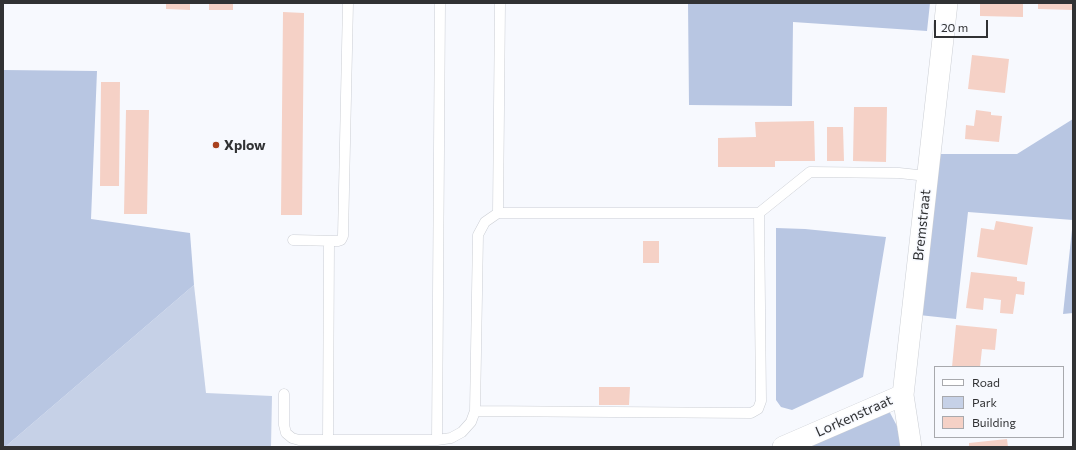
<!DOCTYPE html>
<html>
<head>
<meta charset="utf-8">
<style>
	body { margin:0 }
	#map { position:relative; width:1076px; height:450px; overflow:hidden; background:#f7f9fe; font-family:Commissioner,sans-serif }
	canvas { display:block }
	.frame { position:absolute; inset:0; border:4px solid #313234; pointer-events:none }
	.legend { position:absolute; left:934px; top:366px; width:130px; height:72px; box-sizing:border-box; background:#f7f9fe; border:1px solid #a8a9ad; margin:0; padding:5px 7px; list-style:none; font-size:12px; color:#313234 }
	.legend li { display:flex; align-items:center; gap:8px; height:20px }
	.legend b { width:20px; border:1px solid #a8a9ad }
	.scale { position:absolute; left:934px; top:20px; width:54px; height:18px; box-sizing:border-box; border:2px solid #313234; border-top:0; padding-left:5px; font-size:12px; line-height:14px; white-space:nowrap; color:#313234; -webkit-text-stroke:3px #f7f9fe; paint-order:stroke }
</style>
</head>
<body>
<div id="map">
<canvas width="1076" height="450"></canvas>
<div class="frame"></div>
<ul class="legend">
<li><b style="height:5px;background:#fff"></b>Road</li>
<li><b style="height:11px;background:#c6d1e7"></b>Park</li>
<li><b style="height:11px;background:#f5d1c6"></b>Building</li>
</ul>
<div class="scale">20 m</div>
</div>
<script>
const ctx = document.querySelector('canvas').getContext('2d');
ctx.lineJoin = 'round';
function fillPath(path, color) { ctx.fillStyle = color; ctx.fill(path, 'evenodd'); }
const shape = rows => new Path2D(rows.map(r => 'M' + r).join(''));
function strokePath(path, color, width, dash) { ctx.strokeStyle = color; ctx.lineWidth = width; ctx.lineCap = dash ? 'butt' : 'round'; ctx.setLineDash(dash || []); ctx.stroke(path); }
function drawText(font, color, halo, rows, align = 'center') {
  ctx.font = font + ' Commissioner,sans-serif'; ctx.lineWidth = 3; ctx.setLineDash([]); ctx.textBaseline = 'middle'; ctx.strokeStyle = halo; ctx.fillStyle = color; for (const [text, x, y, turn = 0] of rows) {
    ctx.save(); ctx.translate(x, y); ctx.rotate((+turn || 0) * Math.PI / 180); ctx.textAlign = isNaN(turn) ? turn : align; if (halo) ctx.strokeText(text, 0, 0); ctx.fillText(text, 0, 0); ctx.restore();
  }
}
fillPath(shape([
	[194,285,206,393,272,396,271,447,5,447]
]), '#c6d1e7');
fillPath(shape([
	[688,3,930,3,927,31,793,22,792,106,689,105],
	[3,70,97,71,91,219,190,233,194,285,5,447,3,447],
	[1073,119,1073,313,1063,314,1073,220,968,212,956,319,919,315,938,154,1017,154],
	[776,228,805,229,886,237,863,377,792,410,781,407,776,400],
	[888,409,897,426,901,447,799,447]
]), '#b8c6e2');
fillPath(shape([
	[166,3,190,3,190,10,166,9],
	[209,3,233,3,233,10,209,10],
	[980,3,1023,3,1023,17,980,16],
	[1038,3,1072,3,1072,10,1038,9],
	[283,12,304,13,302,215,281,215],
	[972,55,1009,59,1005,93,968,89],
	[101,82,120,82,119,186,100,186],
	[854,107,887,107,886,162,853,161],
	[126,110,149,110,147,214,124,214],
	[976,110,991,112,991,115,1002,116,999,142,965,139,966,125,974,126],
	[814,121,815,161,775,161,775,167,718,167,718,138,756,137,755,122],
	[827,127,843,127,844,161,827,161],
	[996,221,1033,227,1027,265,977,257,981,228,994,230],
	[643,241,659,241,659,263,643,263],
	[971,272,1017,277,1017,281,1025,282,1024,295,1016,294,1013,314,1000,313,1001,300,984,298,983,310,966,308],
	[956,325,997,329,995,350,982,349,980,367,952,367],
	[599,387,630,387,629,405,599,405],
	[1007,439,1008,447,969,447,969,443]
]), '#f5d1c6');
const service = shape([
	[498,213,500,3],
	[293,240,338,241,341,240,343,236,348,3],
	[284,394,284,425,286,433,292,438,299,440,437,440,451,438,462,432,471,422,475,411,478,235,485,222,498,213,759,213],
	[475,411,751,413,758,409,761,401,759,213,810,172,899,173,927,176],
	[328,440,329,241],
	[437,440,440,3]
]);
const minor = shape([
	[783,447,903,395],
	[911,447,903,395,947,3]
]);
strokePath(service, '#cbced4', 11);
strokePath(minor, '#cbced4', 22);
strokePath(service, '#fff', 10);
strokePath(minor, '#fff', 21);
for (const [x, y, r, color] of [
	[216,145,4,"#a8411e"]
]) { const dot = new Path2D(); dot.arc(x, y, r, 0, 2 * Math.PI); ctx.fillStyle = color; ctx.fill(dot); strokePath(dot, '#f7f9fe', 1.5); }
drawText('bold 14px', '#313234', '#f7f9fe', [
	["Xplow",224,145]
], 'left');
drawText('14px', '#313234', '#f7f9fe', [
	["Bremstraat",922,225,-84],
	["Lorkenstraat",854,416,-24]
]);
</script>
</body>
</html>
